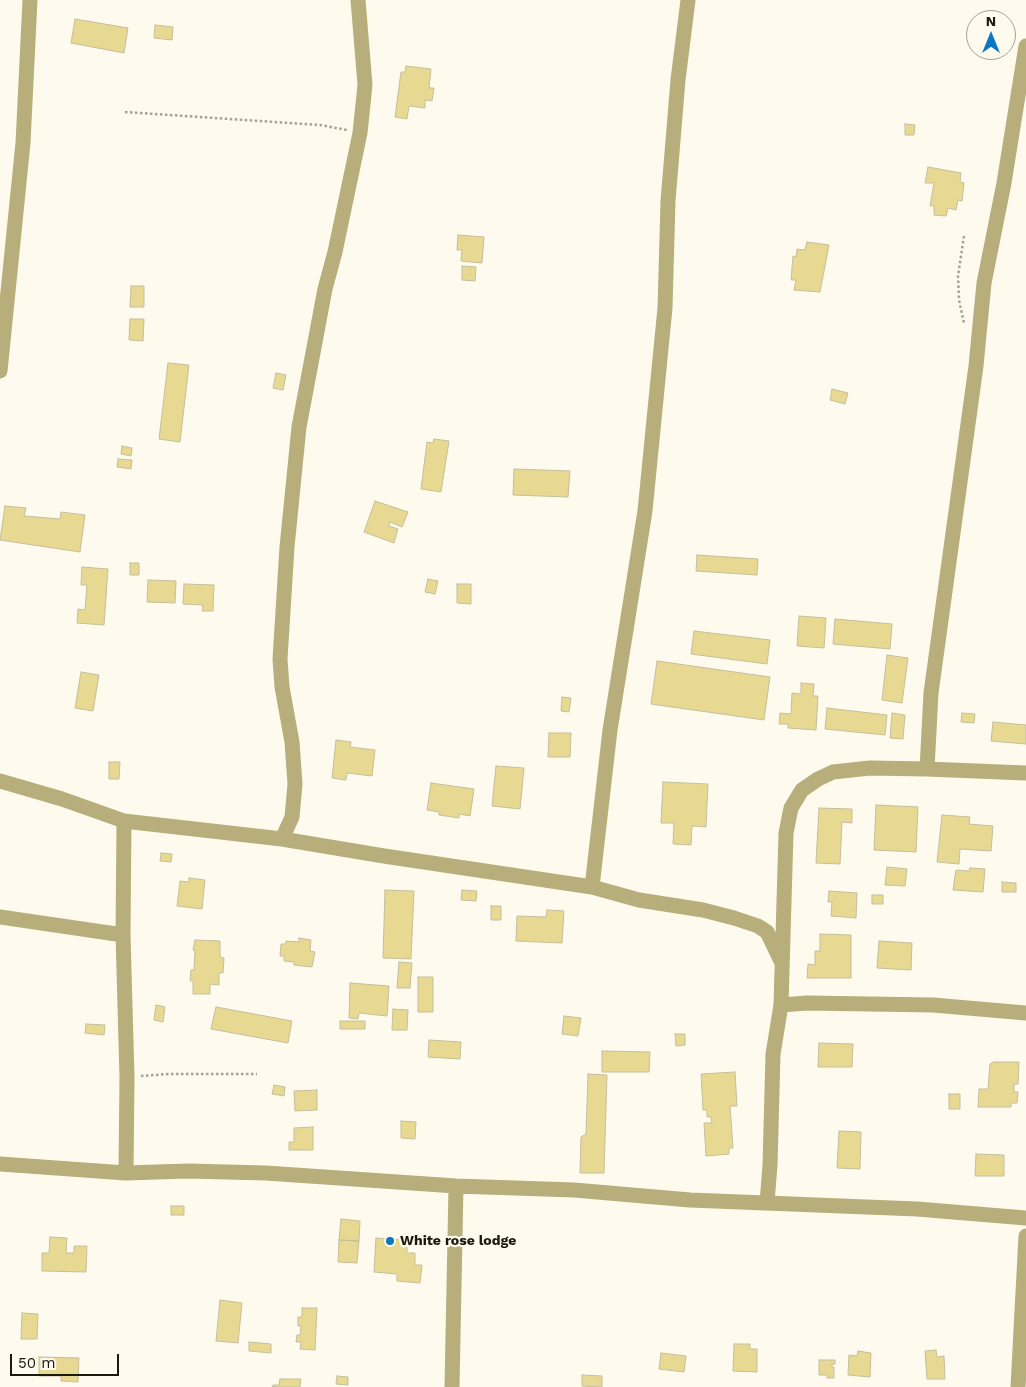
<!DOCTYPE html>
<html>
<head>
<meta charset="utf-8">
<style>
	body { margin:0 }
	#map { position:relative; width:1026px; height:1387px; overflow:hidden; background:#fefbee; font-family:"Work Sans",sans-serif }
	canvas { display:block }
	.north { position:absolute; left:966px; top:10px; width:50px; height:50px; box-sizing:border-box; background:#fefbee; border:1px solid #a3a094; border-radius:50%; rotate:0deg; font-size:14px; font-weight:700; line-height:20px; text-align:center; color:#1b180c }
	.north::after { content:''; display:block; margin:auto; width:18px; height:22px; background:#0b76c1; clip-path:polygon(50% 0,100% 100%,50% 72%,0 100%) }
	.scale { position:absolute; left:10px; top:1354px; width:109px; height:22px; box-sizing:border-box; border:2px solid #1b180c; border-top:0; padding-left:6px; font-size:15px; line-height:18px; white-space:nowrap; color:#1b180c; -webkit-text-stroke:4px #fefbee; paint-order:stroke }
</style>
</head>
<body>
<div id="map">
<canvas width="1026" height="1387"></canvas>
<div class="north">N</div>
<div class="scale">50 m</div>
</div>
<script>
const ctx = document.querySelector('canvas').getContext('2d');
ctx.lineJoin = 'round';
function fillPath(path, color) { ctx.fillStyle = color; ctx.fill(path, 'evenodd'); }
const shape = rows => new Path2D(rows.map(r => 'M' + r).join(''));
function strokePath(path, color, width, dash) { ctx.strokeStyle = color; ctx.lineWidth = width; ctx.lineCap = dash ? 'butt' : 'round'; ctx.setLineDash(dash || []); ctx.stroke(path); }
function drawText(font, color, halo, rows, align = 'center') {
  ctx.font = font + ' "Work Sans",sans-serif'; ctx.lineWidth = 4.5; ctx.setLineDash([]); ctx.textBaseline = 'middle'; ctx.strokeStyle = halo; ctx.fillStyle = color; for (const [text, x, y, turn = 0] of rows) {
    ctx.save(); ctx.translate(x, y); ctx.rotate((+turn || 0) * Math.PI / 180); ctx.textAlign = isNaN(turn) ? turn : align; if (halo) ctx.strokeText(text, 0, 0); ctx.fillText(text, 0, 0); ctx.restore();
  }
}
const building = shape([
	[75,19,128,28,124,53,71,43,75,19],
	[155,25,173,27,172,40,154,38,155,25],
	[406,66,431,69,429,88,434,88,432,101,425,100,425,108,409,106,407,119,395,117,401,72,405,72,406,66],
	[905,124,915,125,914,135,905,135,905,124],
	[928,167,961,173,960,182,964,183,962,201,958,200,956,210,948,208,946,216,934,215,934,206,930,206,934,183,925,183,928,167],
	[458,235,484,237,482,263,461,261,462,250,457,250,458,235],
	[807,242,829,245,820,292,794,290,796,280,791,280,793,256,796,257,797,249,805,250,807,242],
	[462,266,476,267,475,281,462,280,462,266],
	[131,286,144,286,144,307,130,307,131,286],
	[130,319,144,319,143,341,129,340,130,319],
	[168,363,189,365,180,442,159,439,168,363],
	[276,373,286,375,283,390,273,388,276,373],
	[832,389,848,393,845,404,830,400,832,389],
	[434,439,449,441,441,492,421,489,427,442,433,443,434,439],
	[122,446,132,448,131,456,121,454,122,446],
	[118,459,132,460,131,469,117,467,118,459],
	[514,469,570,471,568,497,513,495,514,469],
	[375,501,408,512,402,527,390,522,389,526,398,529,394,543,364,532,375,501],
	[5,506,26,508,24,516,60,519,61,512,85,515,80,552,0,540,5,506],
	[697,555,758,559,757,575,696,571,697,555],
	[130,563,139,563,139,575,130,575,130,563],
	[82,567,108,569,104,625,77,623,78,609,85,610,87,585,81,585,82,567],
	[428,579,438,581,435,594,425,592,428,579],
	[148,580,176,581,175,603,147,602,148,580],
	[184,584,214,585,213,611,202,611,203,605,183,604,184,584],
	[457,584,471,584,471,604,457,603,457,584],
	[799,616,826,618,824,648,797,646,799,616],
	[835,619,892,624,890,649,833,644,835,619],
	[694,631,770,640,767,664,691,654,694,631],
	[887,655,908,658,902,703,882,700,887,655],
	[657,661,770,677,764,720,651,704,657,661],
	[81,672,99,675,93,711,75,708,81,672],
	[801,683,814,684,813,696,818,696,816,730,788,728,788,724,779,724,780,713,791,714,792,693,801,694,801,683],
	[562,697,571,698,569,712,561,711,562,697],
	[827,708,887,715,885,735,825,729,827,708],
	[892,713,905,715,903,739,890,738,892,713],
	[962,713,975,714,974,723,961,722,962,713],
	[993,722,1026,725,1026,744,991,741,993,722],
	[549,733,571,733,570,757,548,757,549,733],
	[336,740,351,742,350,747,375,750,372,776,347,773,346,780,332,778,336,740],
	[109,762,120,762,119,779,109,779,109,762],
	[496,766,524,768,520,809,492,806,496,766],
	[663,782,708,784,706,827,692,826,691,845,673,844,674,823,661,823,663,782],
	[431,783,474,789,470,816,459,814,459,818,439,815,439,812,427,810,431,783],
	[876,805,918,807,916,852,874,850,876,805],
	[819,808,852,809,852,823,842,822,840,864,816,863,819,808],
	[942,815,970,817,969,824,993,826,991,851,960,849,959,864,937,862,942,815],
	[161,853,172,854,171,862,160,861,161,853],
	[887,867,907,869,905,886,885,885,887,867],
	[970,868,985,869,983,892,953,890,956,870,969,871,970,868],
	[189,878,205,880,202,909,177,906,180,881,189,882,189,878],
	[1002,882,1016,883,1016,892,1002,892,1002,882],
	[385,890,414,891,411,959,383,958,385,890],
	[462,890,477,891,476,901,461,900,462,890],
	[829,891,857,893,856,918,831,916,832,902,828,902,829,891],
	[872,895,883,895,883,904,872,904,872,895],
	[491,906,501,906,501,920,491,920,491,906],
	[547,910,564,911,562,943,516,941,517,916,546,917,547,910],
	[820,934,851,935,851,978,807,978,808,964,815,965,815,951,820,951,820,934],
	[299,938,311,940,310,951,315,952,312,967,294,965,294,962,284,961,284,956,280,956,281,944,286,944,286,941,299,942,299,938],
	[195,940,220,941,220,957,224,958,223,973,219,973,219,985,210,984,210,994,193,994,193,981,190,981,191,970,194,970,195,950,193,950,195,940],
	[879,941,912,943,911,970,877,968,879,941],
	[399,962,412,963,410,988,397,988,399,962],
	[418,977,433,977,433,1012,418,1012,418,977],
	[350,983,389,986,387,1016,359,1013,358,1019,349,1018,350,983],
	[156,1005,165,1007,163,1022,154,1020,156,1005],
	[216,1007,292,1021,288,1043,211,1029,216,1007],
	[393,1009,408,1010,407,1030,392,1030,393,1009],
	[564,1016,581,1018,578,1036,562,1034,564,1016],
	[340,1021,365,1021,365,1029,340,1029,340,1021],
	[86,1024,105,1025,104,1035,85,1033,86,1024],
	[675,1034,685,1034,685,1045,676,1046,675,1034],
	[429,1040,461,1042,460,1059,428,1057,429,1040],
	[819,1043,853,1044,852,1067,818,1067,819,1043],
	[602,1051,650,1052,649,1072,602,1072,602,1051],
	[994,1062,1019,1062,1018,1084,1014,1084,1014,1092,1018,1092,1017,1103,1011,1103,1011,1107,978,1107,979,1089,988,1089,990,1064,994,1062],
	[735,1072,737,1106,730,1106,733,1148,729,1148,729,1154,706,1156,704,1123,712,1123,711,1117,707,1117,707,1110,703,1110,701,1074,735,1072],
	[588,1074,607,1075,604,1173,580,1173,581,1137,586,1134,588,1074],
	[274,1085,285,1087,284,1096,272,1094,274,1085],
	[317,1090,317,1110,295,1111,294,1091,317,1090],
	[949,1094,960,1094,960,1109,949,1109,949,1094],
	[401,1121,416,1122,415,1139,401,1138,401,1121],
	[313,1127,313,1150,289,1150,289,1142,294,1142,294,1128,313,1127],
	[839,1131,861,1132,860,1169,837,1168,839,1131],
	[976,1154,1004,1155,1004,1176,975,1176,976,1154],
	[171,1206,184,1206,184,1215,171,1215,171,1206],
	[341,1219,360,1221,359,1241,339,1240,341,1219],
	[50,1237,67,1238,66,1253,74,1253,74,1246,87,1246,86,1272,42,1271,42,1253,49,1253,50,1237],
	[376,1238,407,1240,407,1253,415,1253,415,1265,422,1265,420,1283,397,1281,397,1274,374,1272,376,1238],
	[339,1240,359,1241,357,1263,338,1262,339,1240],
	[220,1300,242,1303,238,1343,216,1341,220,1300],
	[302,1308,317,1308,315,1350,300,1349,301,1342,296,1342,297,1335,300,1335,301,1326,298,1326,298,1317,302,1317,302,1308],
	[22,1313,38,1314,37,1339,21,1339,22,1313],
	[249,1342,271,1344,271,1353,249,1351,249,1342],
	[734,1344,750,1344,750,1349,757,1349,757,1372,733,1371,734,1344],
	[936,1350,937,1357,944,1356,945,1379,927,1379,925,1351,936,1350],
	[858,1351,871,1353,870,1377,848,1375,849,1355,857,1356,858,1351],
	[661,1353,686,1356,684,1372,659,1369,661,1353],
	[39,1357,79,1358,78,1382,61,1381,61,1376,39,1376,39,1357],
	[819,1360,835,1360,835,1364,832,1364,832,1367,834,1367,834,1378,827,1378,827,1375,819,1375,819,1360],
	[582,1375,602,1376,602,1387,582,1386,582,1375],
	[337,1376,348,1377,348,1385,336,1384,337,1376],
	[280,1379,301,1379,300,1387,272,1387,273,1385,279,1385,280,1379]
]);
fillPath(building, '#e8d992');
strokePath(building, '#c5be9d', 1);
strokePath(shape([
	[125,112,320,125,347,130],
	[964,236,958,276,959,300,964,323],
	[141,1076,168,1074,257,1074]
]), '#a4a195', 2.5, [2.5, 2.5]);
strokePath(shape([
	[0,371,23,143,30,0],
	[927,769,1026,773],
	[0,781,62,799,124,821,282,839,384,856,592,887,639,900,703,910,734,918,758,926,767,932,781,961],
	[124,821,123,935,127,1077,126,1173],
	[282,839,292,817,295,784,292,742,282,687,280,659,287,547,299,427,325,289,335,252,360,133,365,85,358,0],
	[592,887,610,730,645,511,665,308,668,201,678,80,688,0],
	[0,917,123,935],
	[781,1005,807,1003,933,1005,1026,1013],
	[0,1164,126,1173,188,1171,266,1173,456,1186,574,1190,690,1200,917,1209,1026,1218],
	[767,1203,770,1165,773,1054,781,1005,786,833,791,808,802,790,818,779,833,772,870,768,927,769,931,693,976,366,984,283,1004,183,1026,46],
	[452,1387,456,1186],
	[1018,1387,1026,1236]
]), '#b8ae7c', 15);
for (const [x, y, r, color] of [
	[390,1241,5,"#0b76c1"]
]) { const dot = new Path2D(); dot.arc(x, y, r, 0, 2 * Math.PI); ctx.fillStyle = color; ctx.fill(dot); strokePath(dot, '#fefbee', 2); }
drawText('bold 14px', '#1b180c', '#fefbee', [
	["White rose lodge",400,1241]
], 'left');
</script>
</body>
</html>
